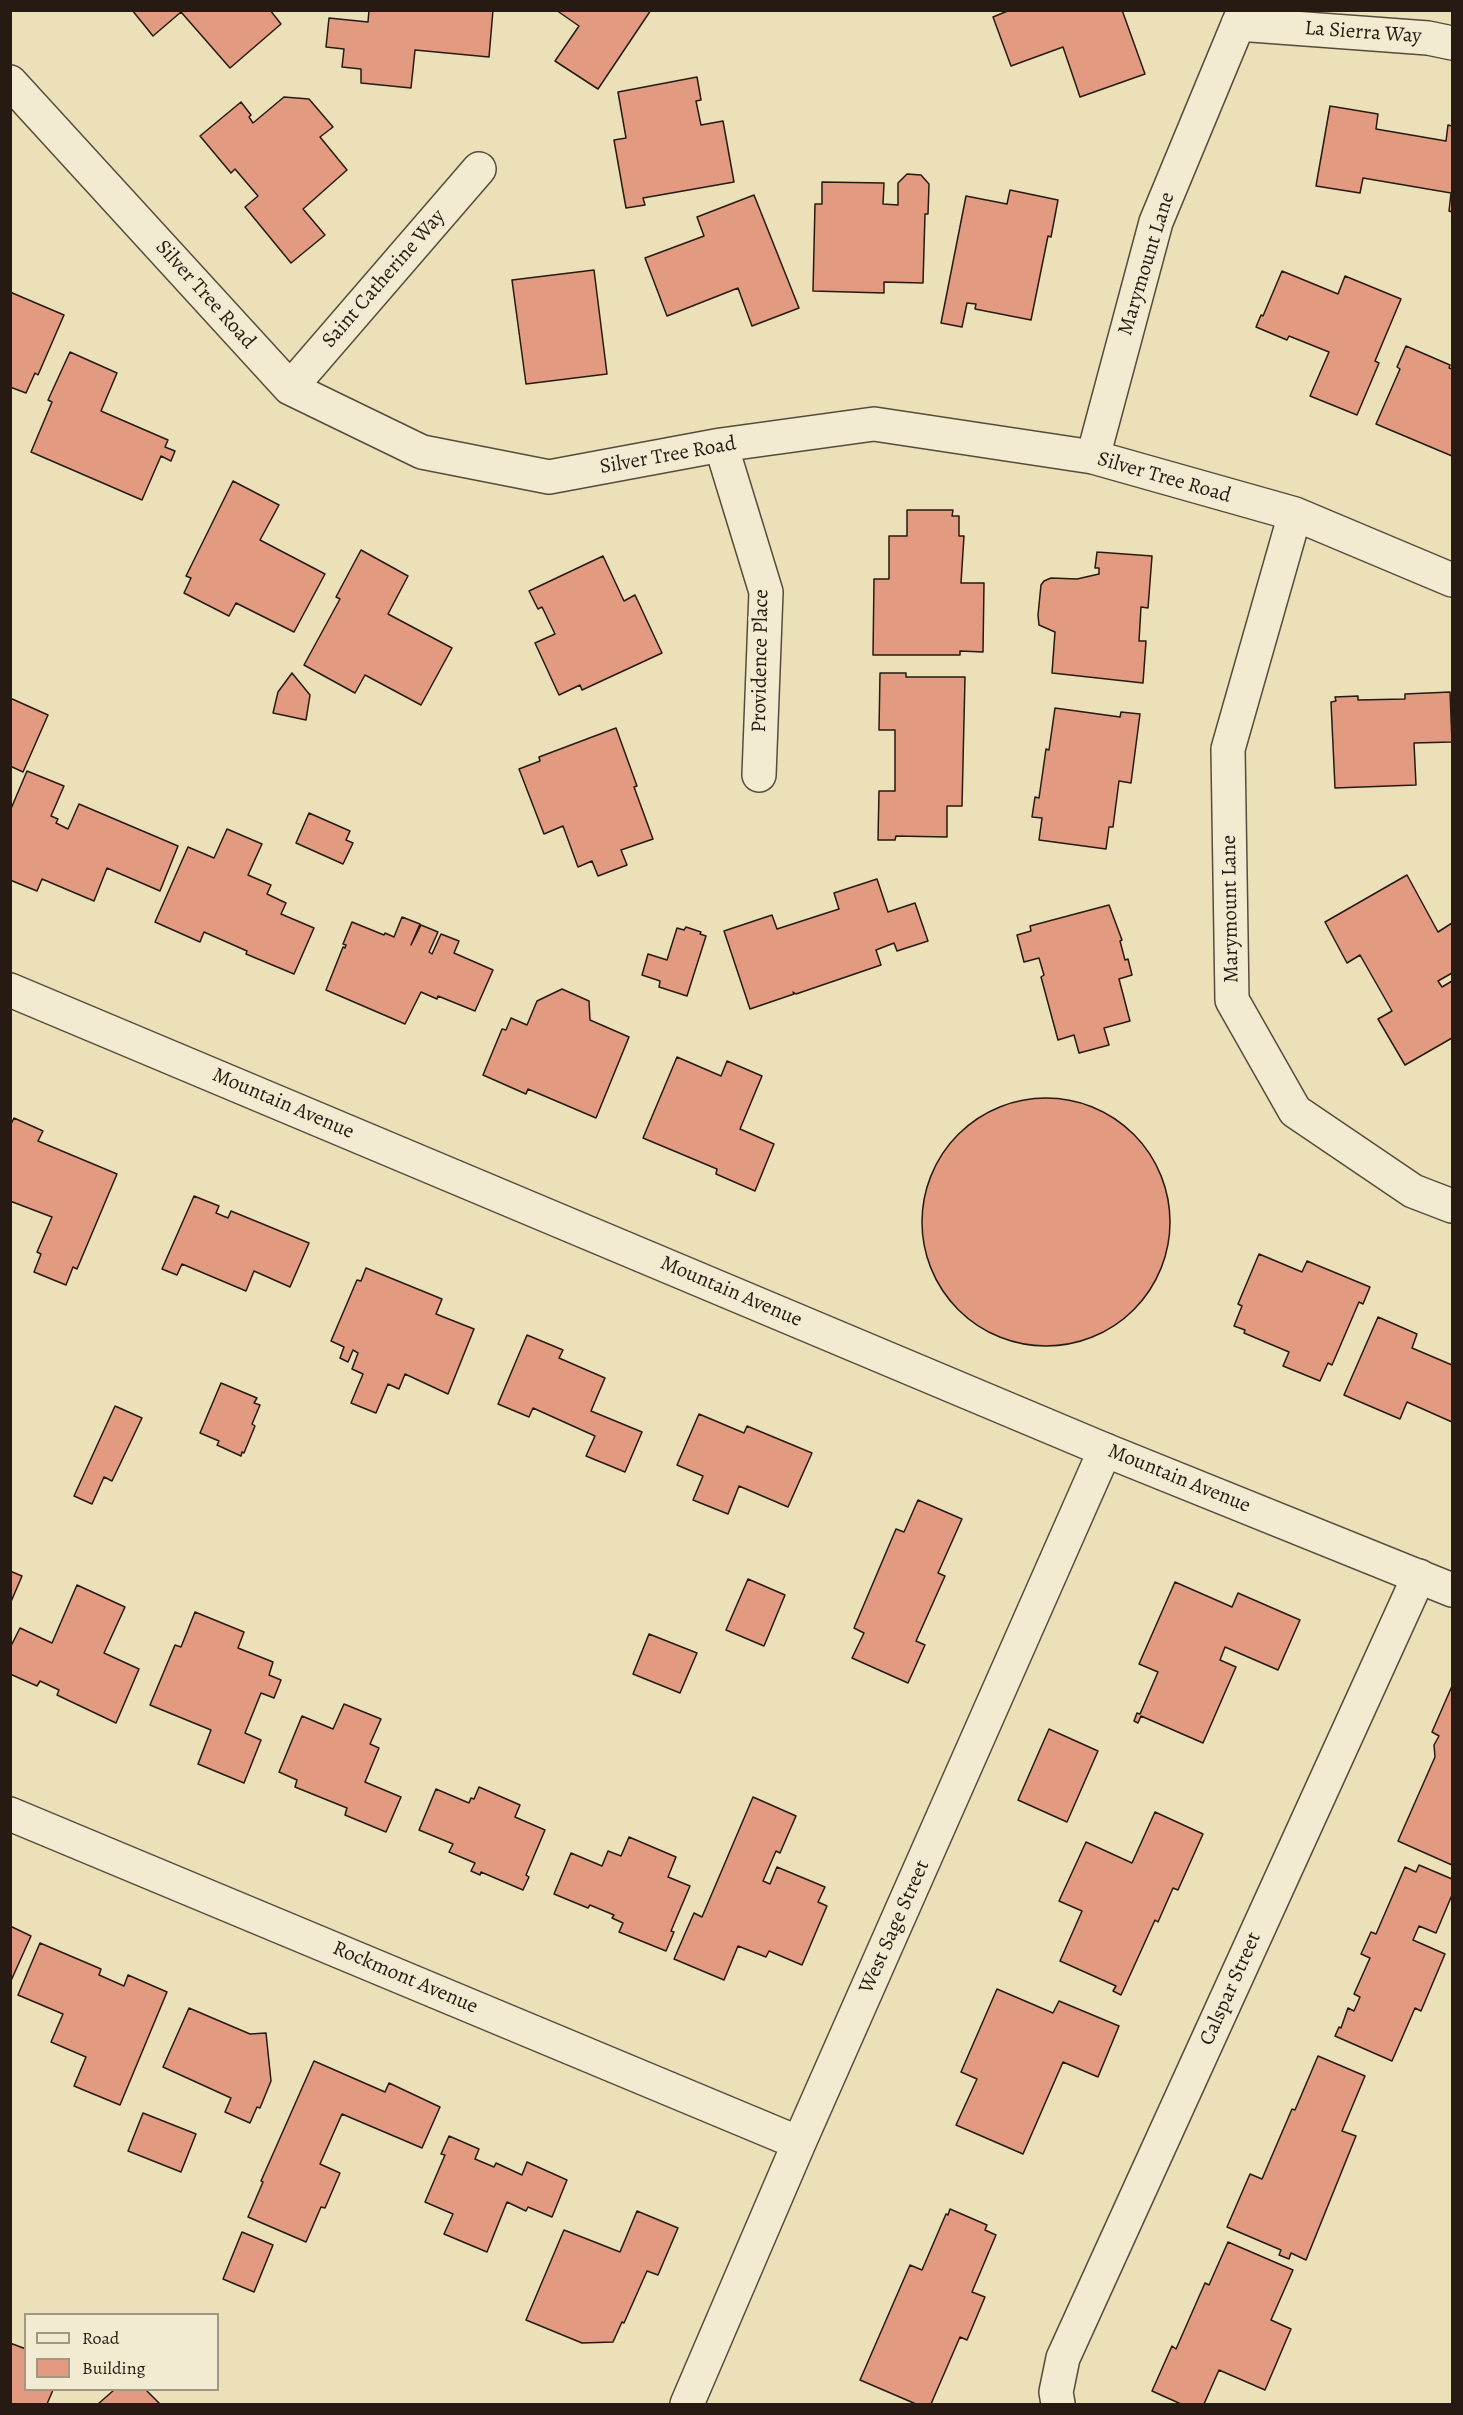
<!DOCTYPE html>
<html>
<head>
<meta charset="utf-8">
<style>
	body { margin:0 }
	#map { position:relative; width:1463px; height:2415px; overflow:hidden; background:#ebe0b8; font-family:Alegreya,serif }
	canvas { display:block }
	.frame { position:absolute; inset:0; border:12px solid #261a12; pointer-events:none }
	.legend { position:absolute; left:24px; top:2313px; width:195px; height:78px; box-sizing:border-box; background:#f2ebd1; border:2px solid #a09785; margin:0; padding:8px 10px; list-style:none; font-size:18px; color:#261a12 }
	.legend li { display:flex; align-items:center; gap:12px; height:30px }
	.legend b { width:30px; border:2px solid #a09785 }
</style>
</head>
<body>
<div id="map">
<canvas width="1463" height="2415"></canvas>
<div class="frame"></div>
<ul class="legend">
<li><b style="height:8px;background:#f2ebd1"></b>Road</li>
<li><b style="height:16px;background:#e29b80"></b>Building</li>
</ul>
</div>
<script>
const ctx = document.querySelector('canvas').getContext('2d');
ctx.lineJoin = 'round';
function fillPath(path, color) { ctx.fillStyle = color; ctx.fill(path, 'evenodd'); }
const shape = rows => new Path2D(rows.map(r => 'M' + r).join(''));
function strokePath(path, color, width, dash) { ctx.strokeStyle = color; ctx.lineWidth = width; ctx.lineCap = dash ? 'butt' : 'round'; ctx.setLineDash(dash || []); ctx.stroke(path); }
function drawText(font, color, halo, rows, align = 'center') {
  ctx.font = font + ' Alegreya,serif'; ctx.lineWidth = 6; ctx.setLineDash([]); ctx.textBaseline = 'middle'; ctx.strokeStyle = halo; ctx.fillStyle = color; for (const [text, x, y, turn = 0] of rows) {
    ctx.save(); ctx.translate(x, y); ctx.rotate((+turn || 0) * Math.PI / 180); ctx.textAlign = isNaN(turn) ? turn : align; if (halo) ctx.strokeText(text, 0, 0); ctx.fillText(text, 0, 0); ctx.restore();
  }
}
const building = shape([
	[132,10,270,10,281,24,230,68,181,12,153,36,132,10],
	[369,10,493,10,489,57,415,50,411,88,361,83,361,69,342,67,344,49,326,47,329,18,368,22,369,10],
	[556,10,651,10,598,89,555,61,579,26,556,10],
	[1010,10,1122,10,1145,74,1080,97,1063,47,1011,66,993,17,1010,10],
	[697,77,701,100,696,101,701,125,723,121,734,182,643,198,645,205,626,208,614,140,626,138,618,92,697,77],
	[284,97,309,99,333,127,320,137,347,170,303,209,325,235,291,263,245,207,258,196,235,169,231,173,200,136,241,102,251,115,249,117,253,123,284,97],
	[1330,106,1378,114,1376,129,1446,141,1448,125,1452,126,1452,212,1449,211,1451,193,1363,178,1360,193,1316,186,1330,106],
	[907,174,921,175,929,184,928,214,925,214,923,283,884,282,884,293,813,291,815,204,822,204,822,182,884,183,883,204,898,205,898,183,907,174],
	[1010,190,1058,200,1051,237,1048,236,1031,320,975,309,976,304,967,303,962,327,941,323,966,196,1007,204,1010,190],
	[754,195,799,308,752,326,738,288,667,316,645,258,704,236,697,217,754,195],
	[594,270,607,374,526,384,512,280,594,270],
	[1282,271,1338,294,1345,276,1401,299,1375,361,1379,363,1357,415,1310,396,1329,352,1289,336,1287,340,1256,327,1261,315,1263,316,1282,271],
	[10,292,64,315,38,375,35,373,26,393,10,387,10,292],
	[1406,346,1450,365,1449,368,1452,369,1452,456,1376,424,1400,369,1397,367,1406,346],
	[70,352,117,373,101,411,168,440,165,447,175,451,171,461,161,456,142,500,31,452,52,402,48,400,70,352],
	[233,481,279,505,260,540,325,574,294,632,236,603,229,616,184,593,191,578,186,576,233,481],
	[907,510,953,510,952,516,959,516,959,536,964,536,961,583,984,583,983,652,960,651,960,655,873,655,874,579,889,579,889,536,907,536,907,510],
	[361,550,408,576,388,614,452,648,421,705,365,675,355,693,304,665,340,599,336,597,361,550],
	[1097,552,1152,556,1148,608,1141,607,1139,641,1146,641,1143,683,1052,673,1055,632,1039,625,1038,615,1041,585,1044,581,1051,578,1077,579,1099,574,1099,568,1095,568,1097,552],
	[603,556,624,601,635,595,662,653,582,690,580,685,559,695,535,643,555,634,542,607,538,609,529,591,603,556],
	[292,673,310,695,306,720,273,713,278,692,292,673],
	[880,673,906,673,906,677,965,677,962,806,947,806,947,837,896,836,895,840,878,840,879,791,895,791,895,730,879,730,880,673],
	[1450,692,1452,742,1414,743,1416,785,1335,788,1331,702,1336,701,1335,697,1358,696,1358,700,1405,699,1405,694,1450,692],
	[10,698,48,715,23,772,10,766,10,698],
	[1055,708,1120,717,1121,712,1140,714,1131,783,1119,781,1113,827,1109,827,1106,849,1039,840,1042,818,1032,817,1035,797,1039,798,1046,749,1049,750,1055,708],
	[616,728,637,786,634,787,653,839,621,850,627,865,598,876,592,861,578,867,563,826,544,834,519,769,540,761,539,757,616,728],
	[27,771,64,786,51,816,58,819,56,823,68,829,79,804,178,846,160,891,107,868,94,901,42,879,37,891,10,880,10,811,27,771],
	[309,813,350,831,346,840,353,843,343,864,296,843,309,813],
	[227,829,262,844,248,875,271,885,267,894,286,903,281,914,314,928,294,974,246,954,247,951,204,932,200,942,155,922,188,847,214,858,227,829],
	[1407,875,1438,932,1452,923,1452,973,1438,981,1442,987,1452,981,1452,1038,1405,1065,1378,1019,1392,1011,1360,955,1347,963,1325,922,1407,875],
	[877,879,888,912,915,903,928,941,897,951,894,943,876,950,881,965,796,994,793,992,794,994,750,1009,724,931,772,915,777,929,839,909,834,893,877,879],
	[1109,905,1122,940,1120,941,1125,960,1128,959,1132,975,1119,979,1130,1021,1104,1028,1109,1045,1079,1053,1074,1035,1058,1040,1041,977,1044,975,1039,958,1024,962,1017,935,1031,931,1030,926,1109,905],
	[402,917,420,924,411,945,421,925,438,932,429,952,432,954,441,934,459,941,454,953,493,970,475,1011,438,996,437,999,421,992,405,1024,326,990,343,947,345,948,346,945,343,944,352,922,384,935,385,933,394,937,402,917],
	[686,927,701,932,700,934,706,936,687,996,659,987,660,981,642,975,648,954,667,960,677,928,684,930,686,927],
	[562,989,589,1001,590,1020,629,1037,596,1118,528,1089,526,1094,483,1075,502,1029,506,1030,511,1018,527,1025,537,1001,562,989],
	[677,1057,721,1076,727,1061,762,1076,740,1129,774,1144,755,1191,716,1174,717,1169,643,1138,677,1057],
	'922 1222a124 124 0 1 1 248 0a124 124 0 1 1-248 0Z',
	[14,1118,43,1131,38,1141,117,1174,77,1269,73,1267,66,1285,34,1272,41,1254,37,1252,52,1217,10,1201,10,1126,14,1118],
	[194,1196,219,1206,216,1213,228,1218,231,1211,309,1243,290,1287,254,1271,246,1291,182,1264,177,1275,162,1269,194,1196],
	[1259,1254,1302,1272,1307,1261,1370,1287,1363,1304,1359,1302,1332,1365,1328,1363,1320,1381,1283,1366,1289,1352,1244,1333,1245,1330,1234,1326,1242,1306,1238,1304,1259,1254],
	[366,1268,442,1299,436,1314,474,1329,448,1394,405,1374,399,1389,388,1384,376,1413,351,1403,363,1374,352,1369,358,1353,353,1350,348,1362,340,1358,344,1347,331,1341,357,1280,361,1281,366,1268],
	[1378,1317,1417,1334,1412,1348,1452,1365,1452,1422,1407,1402,1400,1419,1344,1395,1378,1317],
	[527,1335,563,1350,559,1358,605,1378,591,1411,642,1432,625,1472,586,1456,595,1436,533,1408,529,1417,498,1404,527,1335],
	[221,1383,257,1398,254,1403,260,1405,252,1424,255,1426,244,1453,242,1452,241,1456,217,1445,219,1441,200,1433,221,1383],
	[115,1406,142,1418,112,1481,104,1477,92,1504,74,1496,115,1406],
	[699,1414,744,1433,747,1426,812,1453,788,1507,739,1486,728,1514,693,1500,703,1476,677,1465,699,1414],
	[918,1500,962,1519,938,1573,945,1576,916,1641,925,1645,908,1683,852,1658,864,1633,854,1628,896,1529,904,1532,918,1500],
	[10,1571,22,1576,10,1604,10,1571],
	[748,1579,785,1595,764,1646,726,1630,748,1579],
	[1175,1582,1232,1607,1238,1593,1300,1620,1278,1670,1225,1647,1220,1660,1236,1667,1203,1743,1141,1716,1138,1723,1134,1721,1137,1713,1140,1714,1158,1672,1139,1664,1175,1582],
	[77,1585,125,1607,104,1653,139,1669,116,1723,57,1695,59,1690,40,1681,37,1686,10,1674,10,1648,20,1628,52,1643,77,1585],
	[195,1612,244,1632,238,1648,273,1662,269,1675,281,1680,274,1698,261,1693,245,1733,261,1740,244,1783,198,1764,211,1730,150,1705,175,1645,181,1647,195,1612],
	[649,1634,697,1653,680,1693,633,1674,649,1634],
	[1452,1686,1452,1865,1398,1841,1435,1757,1434,1745,1439,1736,1432,1732,1452,1686],
	[344,1704,381,1719,370,1744,379,1748,365,1782,401,1797,386,1832,345,1815,347,1808,295,1787,297,1780,279,1772,302,1716,333,1729,344,1704],
	[1049,1729,1098,1751,1067,1822,1018,1800,1049,1729],
	[479,1787,520,1805,515,1817,545,1830,526,1875,529,1877,523,1890,481,1872,480,1875,471,1871,475,1863,449,1852,453,1844,419,1830,436,1789,469,1803,471,1798,474,1799,479,1787],
	[753,1797,796,1816,780,1853,776,1851,763,1881,770,1884,777,1867,825,1887,818,1902,827,1906,802,1965,769,1951,766,1957,738,1946,724,1980,674,1959,694,1913,702,1917,753,1797],
	[1155,1812,1203,1834,1178,1890,1173,1888,1158,1922,1155,1920,1121,1995,1113,1991,1116,1986,1060,1961,1082,1911,1059,1901,1086,1842,1132,1863,1155,1812],
	[629,1837,676,1857,668,1877,690,1886,671,1931,674,1932,666,1951,619,1932,623,1923,612,1918,614,1915,590,1905,588,1908,554,1894,571,1853,602,1866,608,1851,621,1856,629,1837],
	[1419,1865,1452,1879,1452,1895,1436,1933,1419,1926,1413,1940,1445,1954,1421,2011,1415,2008,1392,2061,1335,2036,1339,2027,1341,2028,1348,2008,1354,2011,1360,1997,1354,1994,1370,1958,1361,1954,1371,1932,1376,1934,1405,1867,1416,1872,1419,1865],
	[10,1926,31,1936,10,1983,10,1926],
	[40,1943,101,1969,99,1975,124,1986,128,1975,167,1992,120,2105,74,2086,86,2057,51,2042,63,2014,18,1995,40,1943],
	[997,1989,1053,2013,1059,2001,1119,2026,1098,2077,1063,2062,1023,2154,956,2125,977,2079,961,2072,997,1989],
	[189,2008,250,2034,266,2033,271,2081,260,2108,257,2107,250,2123,225,2112,231,2098,163,2067,189,2008],
	[1318,2056,1365,2076,1342,2131,1356,2136,1306,2260,1291,2253,1289,2259,1279,2255,1281,2250,1227,2227,1250,2174,1262,2179,1292,2109,1295,2110,1318,2056],
	[314,2061,385,2092,389,2083,440,2107,422,2148,342,2114,320,2164,340,2173,325,2208,321,2207,306,2242,248,2217,263,2182,261,2181,314,2061],
	[143,2113,196,2134,181,2172,128,2151,143,2113],
	[449,2136,479,2149,475,2159,494,2167,496,2163,522,2175,527,2162,567,2180,552,2217,528,2207,526,2211,507,2202,487,2252,444,2234,453,2214,425,2202,445,2155,441,2154,449,2136],
	[950,2209,987,2225,985,2230,996,2235,972,2292,985,2297,967,2340,960,2337,931,2404,916,2404,860,2380,910,2265,922,2270,946,2214,948,2215,950,2209],
	[637,2211,678,2228,658,2275,647,2271,624,2323,622,2322,613,2342,582,2343,526,2320,564,2230,620,2252,637,2211],
	[242,2232,273,2245,254,2292,223,2279,242,2232],
	[1228,2242,1293,2270,1271,2320,1291,2329,1265,2390,1219,2370,1204,2404,1181,2404,1152,2391,1172,2346,1176,2349,1205,2283,1209,2285,1228,2242],
	[10,2343,26,2349,26,2390,53,2390,47,2404,10,2404,10,2343],
	[114,2390,146,2390,160,2404,98,2404,114,2390]
]);
fillPath(building, '#e29b80');
strokePath(building, '#261a12', 1.5);
const minor = shape([
	[1238,24,1428,38,1452,43],
	[10,82,290,388,422,452,549,477,721,445,874,424,1093,457,1295,514,1452,580],
	[290,388,479,169],
	[721,445,766,592,759,775],
	[1093,457,1156,222,1244,10],
	[1295,514,1228,749,1232,1000,1295,1111,1413,1191,1452,1206],
	[10,1814,799,2143],
	[687,2404,799,2143,1105,1450],
	[1058,2404,1056,2392,1063,2358,1419,1576]
]);
const tertiary = shape([
	[10,990,1105,1450,1452,1590]
]);
strokePath(minor, '#574c3c', 36);
strokePath(tertiary, '#574c3c', 36);
strokePath(minor, '#f2ebd1', 33);
strokePath(tertiary, '#f2ebd1', 33);
drawText('21px', '#261a12', '#f2ebd1', [
	["La Sierra Way",1363,33,4],
	["Marymount Lane",1147,264,-73],
	["Saint Catherine Way",384,279,-49],
	["Silver Tree Road",205,295,48],
	["Silver Tree Road",668,456,-10],
	["Silver Tree Road",1164,478,16],
	["Providence Place",761,661,-89],
	["Marymount Lane",1231,909,-91],
	["Mountain Avenue",283,1104,23],
	["Mountain Avenue",731,1292,23],
	["Mountain Avenue",1179,1479,22],
	["West Sage Street",895,1927,-66],
	["Rockmont Avenue",405,1978,23],
	["Calspar Street",1231,1989,-66]
]);
</script>
</body>
</html>
